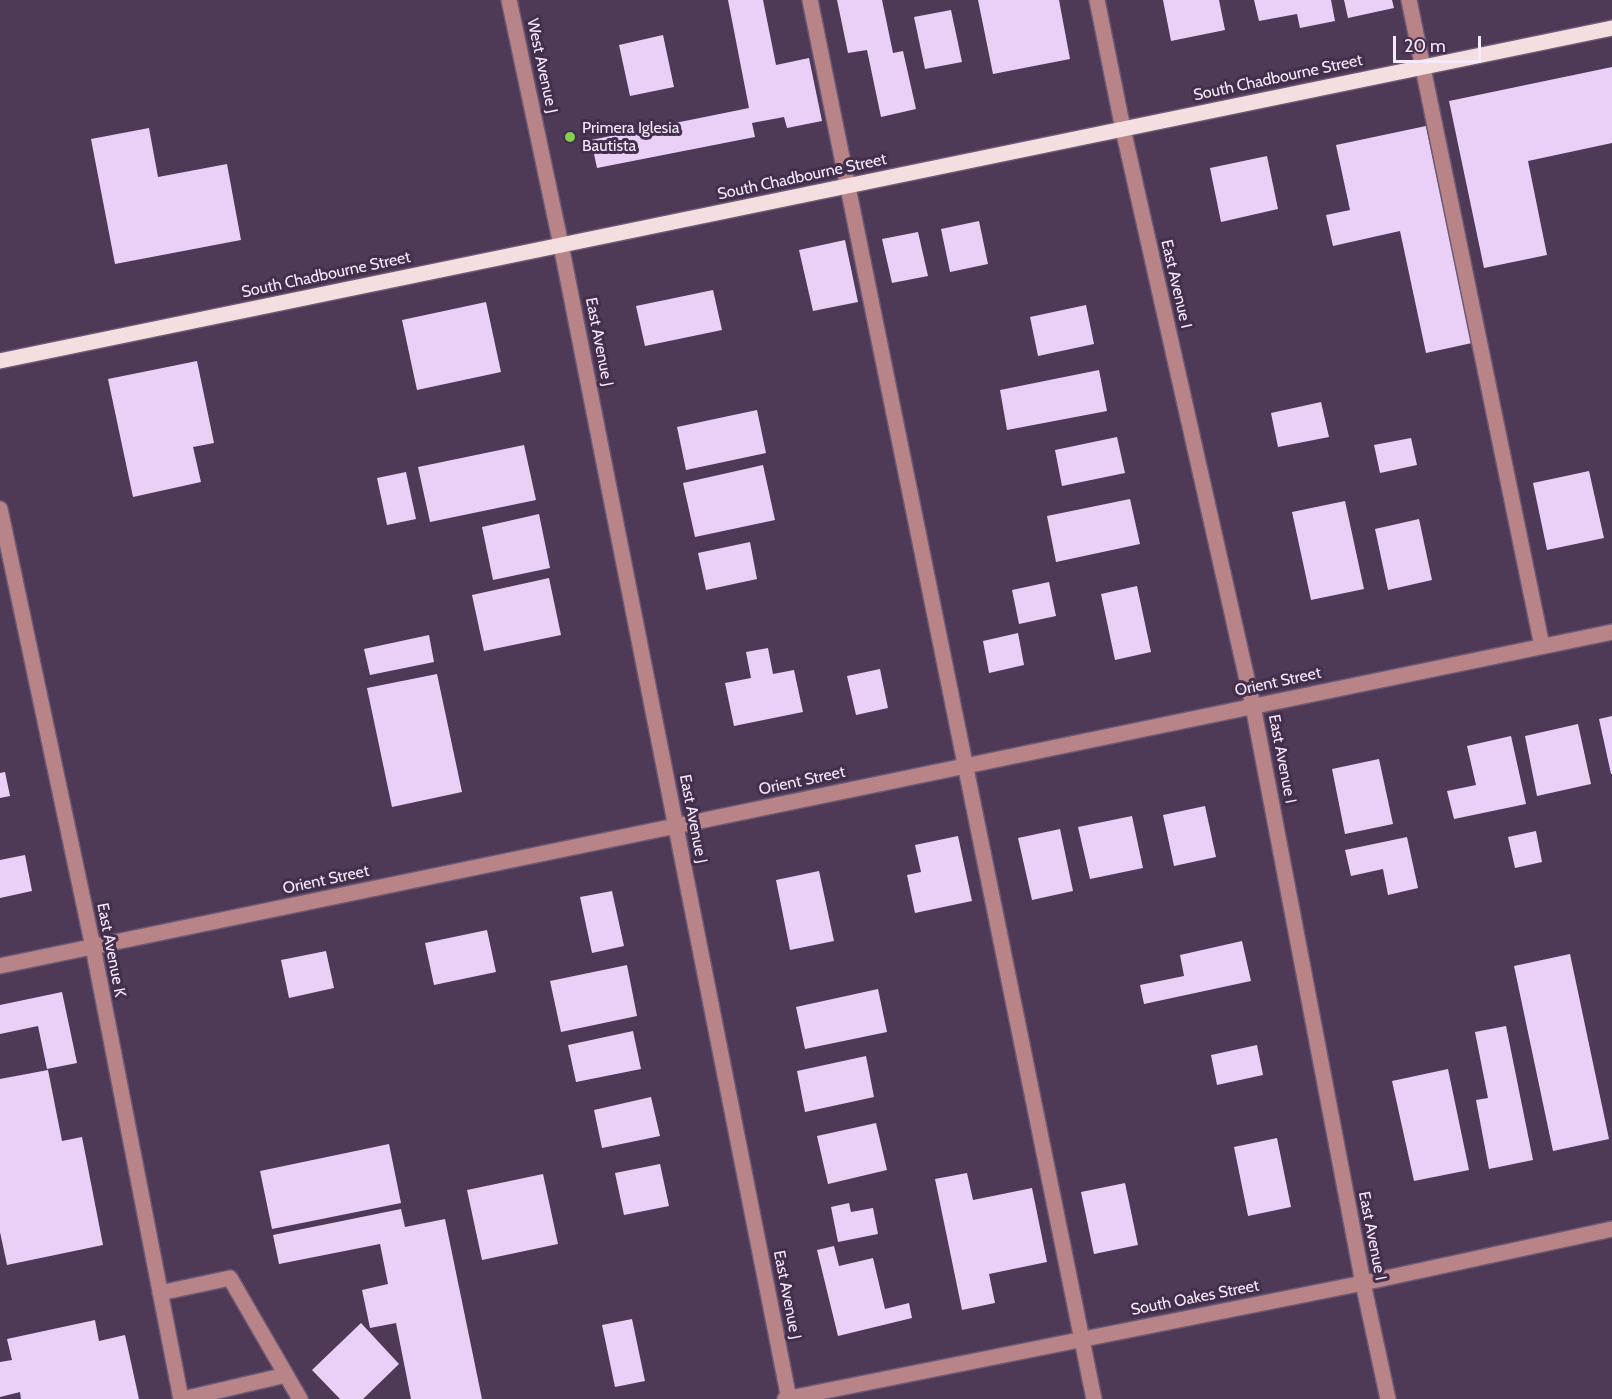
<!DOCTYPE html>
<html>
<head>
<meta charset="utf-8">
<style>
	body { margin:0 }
	#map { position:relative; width:1612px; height:1399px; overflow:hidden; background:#4e3957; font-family:Cabin,sans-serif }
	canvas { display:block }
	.scale { position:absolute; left:1393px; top:36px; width:88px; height:27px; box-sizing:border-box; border:3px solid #f7eafd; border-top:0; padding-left:8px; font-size:18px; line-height:21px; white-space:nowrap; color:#f7eafd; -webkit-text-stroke:4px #432f4c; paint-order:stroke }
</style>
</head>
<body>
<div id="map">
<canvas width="1612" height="1399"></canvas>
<div class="scale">20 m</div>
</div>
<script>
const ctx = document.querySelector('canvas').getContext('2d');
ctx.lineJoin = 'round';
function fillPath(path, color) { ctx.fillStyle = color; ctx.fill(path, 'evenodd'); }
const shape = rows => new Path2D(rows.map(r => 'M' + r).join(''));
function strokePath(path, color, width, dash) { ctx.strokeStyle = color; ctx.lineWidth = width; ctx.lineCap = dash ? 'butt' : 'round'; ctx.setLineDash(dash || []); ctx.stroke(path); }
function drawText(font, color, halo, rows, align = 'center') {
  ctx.font = font + ' Cabin,sans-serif'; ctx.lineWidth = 6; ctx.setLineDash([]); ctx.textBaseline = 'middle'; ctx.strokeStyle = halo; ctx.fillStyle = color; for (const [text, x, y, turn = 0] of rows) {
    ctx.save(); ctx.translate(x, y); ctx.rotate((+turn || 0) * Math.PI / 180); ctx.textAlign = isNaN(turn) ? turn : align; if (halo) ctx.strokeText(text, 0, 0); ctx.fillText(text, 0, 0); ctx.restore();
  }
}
fillPath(shape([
	[728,0,763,0,776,65,809,58,822,121,787,128,784,117,752,123,755,137,597,168,591,140,749,108],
	[837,0,882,0,893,53,903,51,916,109,881,117,867,50,848,53],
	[978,0,1059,0,1070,59,993,74],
	[1163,0,1219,0,1225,30,1171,41],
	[1254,0,1331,0,1335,21,1300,28,1297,14,1259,21],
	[1344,0,1392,0,1394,8,1348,18],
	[951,10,962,62,925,69,914,17],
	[663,35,674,87,630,96,619,45],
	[1612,67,1612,143,1528,161,1547,255,1484,268,1449,101],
	[1426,126,1472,343,1426,353,1400,231,1333,246,1326,215,1350,210,1336,145],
	[149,128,158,177,227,164,241,240,115,264,91,139],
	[1267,156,1278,209,1221,222,1210,168],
	[979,221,988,264,950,272,941,229],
	[918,232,928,276,892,283,882,239],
	[845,240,858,302,813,311,799,250],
	[713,290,722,330,645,346,636,306],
	[486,302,501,372,417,390,402,320],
	[1086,305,1094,344,1038,356,1030,317],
	[197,361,214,443,193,447,201,482,133,497,108,379],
	[1099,370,1107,411,1007,430,1000,390],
	[1321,402,1329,437,1278,447,1271,413],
	[757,410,766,453,686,470,677,427],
	[1117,437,1125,473,1062,486,1055,450],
	[1411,438,1417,465,1380,473,1374,445],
	[524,445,536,500,430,522,418,467],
	[763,465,775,520,695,537,683,483],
	[1589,471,1604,538,1547,550,1533,483],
	[406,472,416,519,387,525,377,478],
	[1130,499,1140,544,1056,562,1047,516],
	[1345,501,1364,589,1311,600,1292,512],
	[539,514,550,568,493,580,482,527],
	[1419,519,1432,580,1388,590,1375,529],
	[750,542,757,579,706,590,698,553],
	[549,578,561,635,484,651,472,595],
	[1049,582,1056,616,1019,624,1012,590],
	[1137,586,1151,652,1115,660,1101,594],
	[1018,633,1024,665,989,673,983,641],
	[429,635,434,662,370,675,364,649],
	[768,648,773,674,794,670,803,712,734,726,725,683,751,678,746,652],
	[880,669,888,708,856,715,847,676],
	[437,674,462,792,392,807,367,688],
	[1612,716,1612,774,1611,774,1599,719],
	[1578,724,1591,784,1537,796,1525,736],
	[1511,736,1526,804,1454,819,1447,791,1476,785,1467,746],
	[1379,759,1393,824,1345,834,1332,769],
	[5,772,10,796,0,798,0,773],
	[1205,806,1216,857,1174,866,1163,815],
	[1132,816,1143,868,1090,879,1078,827],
	[1060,829,1073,891,1032,900,1018,838],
	[1536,831,1542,862,1515,868,1508,837],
	[958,836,972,901,915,913,907,875,921,872,915,845],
	[1407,837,1418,888,1388,895,1383,869,1351,876,1345,850],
	[25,855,32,891,0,898,0,860],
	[819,871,834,941,790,950,776,880],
	[612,891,624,946,592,953,580,897],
	[487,930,496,972,434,985,425,943],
	[1242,941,1251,981,1144,1004,1140,985,1184,976,1180,955],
	[326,951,334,988,289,998,281,960],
	[1570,954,1609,1139,1553,1151,1514,966],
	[627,965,637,1016,561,1032,550,981],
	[878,989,887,1032,805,1049,796,1007],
	[62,992,77,1063,47,1069,38,1026,0,1034,0,1005],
	[1506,1026,1533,1160,1489,1169,1476,1100,1488,1098,1475,1032],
	[633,1031,641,1069,576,1082,568,1045],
	[1257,1045,1263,1075,1217,1085,1211,1055],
	[866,1056,874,1097,805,1112,797,1071],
	[1448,1069,1469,1170,1414,1181,1392,1081],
	[48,1070,62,1141,82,1137,103,1245,7,1265,0,1232,0,1079],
	[651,1097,660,1136,602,1148,594,1110],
	[876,1123,887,1170,828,1184,817,1136],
	[1277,1138,1291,1207,1248,1216,1234,1147],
	[389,1144,401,1203,272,1229,260,1171],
	[660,1164,669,1206,624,1215,615,1173],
	[967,1173,973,1200,1032,1188,1047,1262,989,1274,995,1303,962,1310,935,1179],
	[543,1174,558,1244,482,1260,467,1190],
	[1125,1183,1138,1245,1094,1254,1081,1192],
	[849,1203,851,1212,873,1208,878,1234,838,1242,831,1207],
	[401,1209,405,1227,445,1219,482,1399,411,1399,396,1323,370,1328,362,1290,388,1284,380,1244,279,1264,273,1235],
	[834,1246,839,1266,873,1258,885,1309,909,1303,912,1318,838,1336,817,1250],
	[632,1319,645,1381,615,1387,602,1325],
	[95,1320,99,1341,125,1335,139,1399,21,1399,20,1392,0,1397,0,1362,12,1360,7,1339],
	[361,1323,399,1364,363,1399,340,1399,312,1370]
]), '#ead0f7');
const minor = shape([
	[509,0,561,245,789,1399],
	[810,0,1094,1399],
	[1097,0,1123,129,1253,706,1363,1283,1388,1399],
	[1409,0,1542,646],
	[0,509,93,947,181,1399],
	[0,966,1612,632],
	[160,1293,230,1278,300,1399],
	[183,1399,286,1375],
	[785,1399,1363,1283,1612,1229]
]);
const major = shape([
	[0,361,1612,28]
]);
strokePath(minor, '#6c5975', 18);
strokePath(major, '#6c5975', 18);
strokePath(minor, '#b98487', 15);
strokePath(major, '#f5dedf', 15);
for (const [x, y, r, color] of [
	[570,137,6,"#84d04e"]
]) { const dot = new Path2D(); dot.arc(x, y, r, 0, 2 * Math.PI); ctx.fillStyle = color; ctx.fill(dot); strokePath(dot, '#432f4c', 2); }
drawText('16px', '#f7eafd', '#432f4c', [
	["West Avenue J",542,66,78],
	["South Chadbourne Street",1278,78,-12],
	["South Chadbourne Street",802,177,-12],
	["South Chadbourne Street",326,275,-12],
	["East Avenue I",1176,284,77],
	["East Avenue J",599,342,79],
	["Orient Street",1278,682,-12],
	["East Avenue I",1282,759,79],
	["Orient Street",802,781,-12],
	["East Avenue J",693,819,79],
	["Orient Street",326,880,-12],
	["East Avenue K",111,950,79],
	["East Avenue I",1372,1236,79],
	["East Avenue J",787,1295,79],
	["South Oakes Street",1195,1298,-11]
]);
drawText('16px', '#f7eafd', '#432f4c', [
	["Primera Iglesia",582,128],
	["Bautista",582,146]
], 'left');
</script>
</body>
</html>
